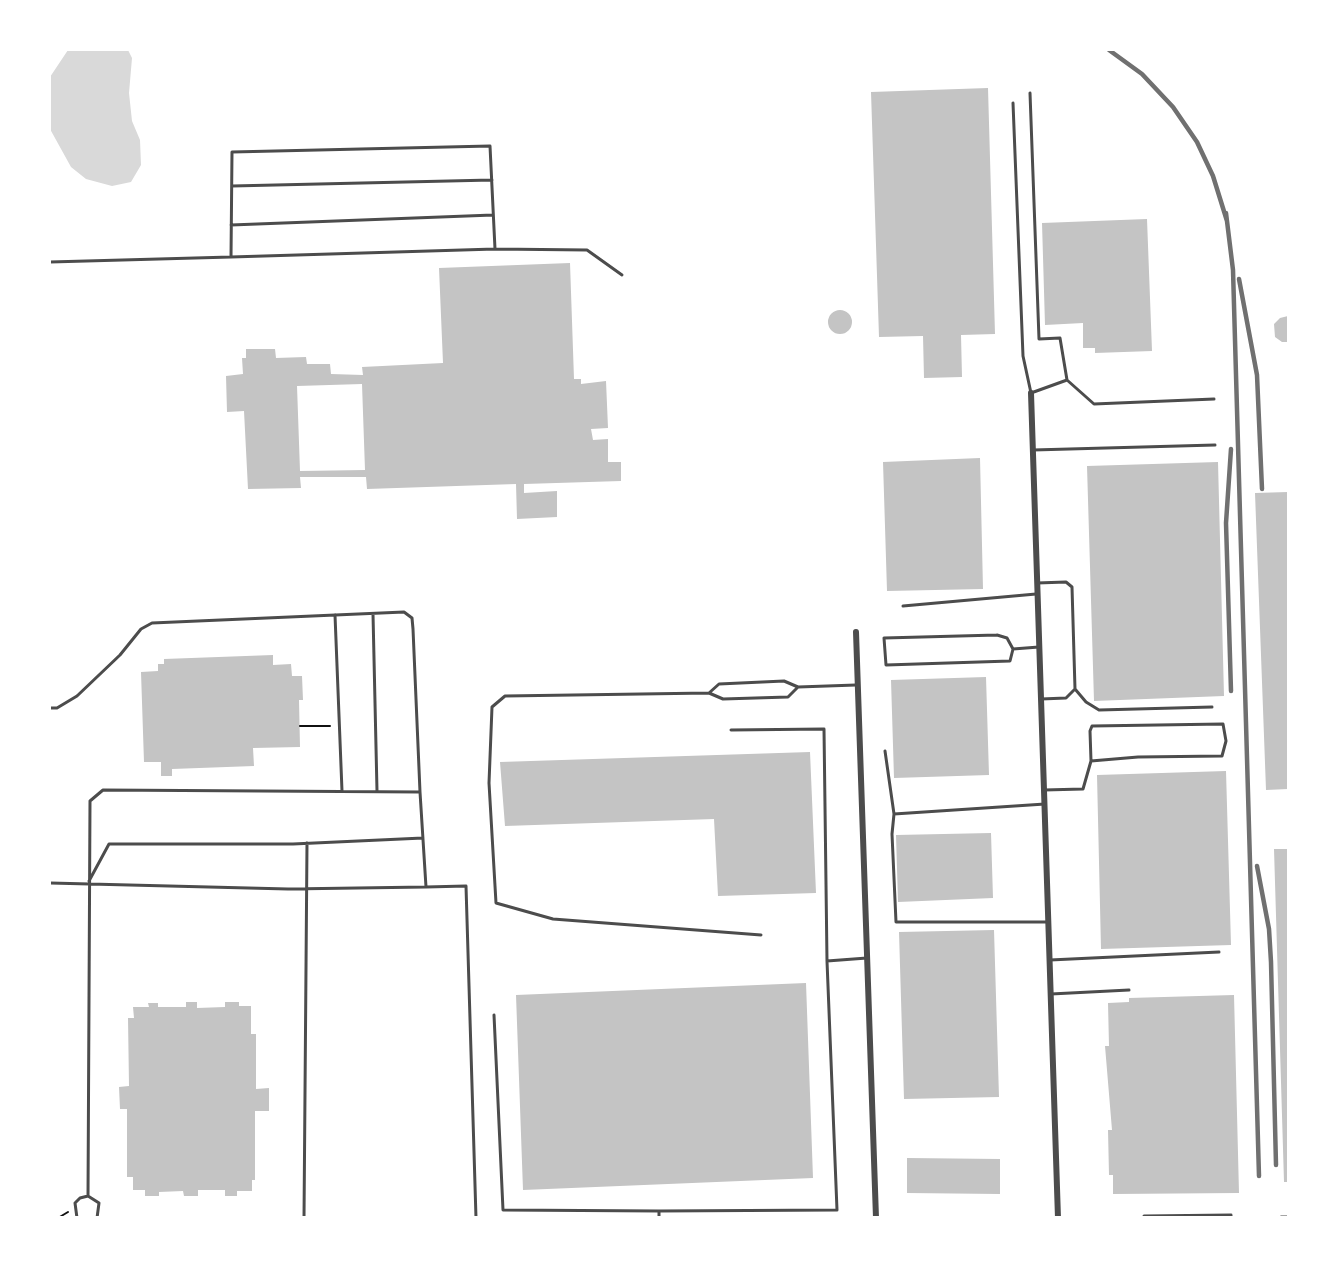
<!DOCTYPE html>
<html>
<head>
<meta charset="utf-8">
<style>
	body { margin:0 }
	#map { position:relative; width:1338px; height:1267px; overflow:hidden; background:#fff; font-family:Literata,serif }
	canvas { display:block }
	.frame { position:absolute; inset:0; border:51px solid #fff; pointer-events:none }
</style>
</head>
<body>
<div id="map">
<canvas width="1338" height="1267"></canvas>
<div class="frame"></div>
</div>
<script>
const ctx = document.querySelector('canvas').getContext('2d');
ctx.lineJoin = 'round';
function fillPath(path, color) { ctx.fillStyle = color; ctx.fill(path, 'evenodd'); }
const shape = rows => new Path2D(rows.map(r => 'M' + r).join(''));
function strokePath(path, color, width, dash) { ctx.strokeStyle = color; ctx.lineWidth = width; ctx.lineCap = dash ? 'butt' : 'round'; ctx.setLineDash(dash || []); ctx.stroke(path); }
fillPath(shape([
	[68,50,128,50,132,58,129,93,132,121,140,140,141,165,131,182,112,186,86,179,71,167,50,129,50,77]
]), '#d9d9d9');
fillPath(shape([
	[988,88,995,334,961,335,962,377,924,378,923,336,879,337,871,92],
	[1147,219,1152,351,1095,353,1095,348,1083,348,1083,323,1045,325,1042,223],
	[570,263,574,379,581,379,581,384,606,381,608,428,591,429,593,440,608,439,608,462,621,462,621,481,524,484,524,493,557,491,557,517,517,519,516,484,367,489,366,477,300,477,301,488,248,489,244,411,227,412,226,376,243,374,242,358,246,358,246,349,275,349,276,358,306,357,307,364,330,364,331,374,363,375,362,367,443,363,439,268],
	[362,384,365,470,300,471,297,386],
	'828 322a12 12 0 1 1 24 0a12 12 0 1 1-24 0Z',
	[1288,316,1288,342,1282,342,1275,337,1274,324,1280,318],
	[980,458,983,589,887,591,883,462],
	[1218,462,1224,696,1094,701,1087,466],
	[1288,492,1288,789,1266,790,1255,493],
	[273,655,273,665,291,664,292,676,302,676,303,700,299,700,300,747,253,748,254,766,172,769,172,776,161,776,161,762,144,762,141,672,158,671,158,664,164,664,164,659],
	[986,677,989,775,894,778,891,680],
	[810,752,816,893,718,896,714,819,505,826,500,762],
	[1226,771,1231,945,1101,949,1097,775],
	[991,833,993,898,898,902,896,835],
	[1274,849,1288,849,1288,1182,1284,1182],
	[994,930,999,1097,904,1099,899,932],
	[806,983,813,1178,523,1190,516,995],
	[1234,995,1239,1193,1113,1194,1113,1175,1109,1175,1108,1130,1112,1130,1105,1046,1109,1046,1108,1003,1129,1002,1129,998],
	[186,1002,197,1002,197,1008,225,1007,225,1002,239,1002,239,1006,251,1006,251,1034,256,1034,256,1089,269,1088,269,1111,255,1111,255,1180,252,1180,252,1191,237,1191,237,1196,225,1196,225,1190,198,1190,198,1196,184,1196,183,1191,159,1192,159,1196,145,1196,145,1190,133,1190,133,1177,127,1177,127,1109,120,1109,119,1087,129,1086,128,1018,134,1018,133,1007,149,1007,148,1003,158,1003,158,1007,186,1007],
	[907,1158,1000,1159,1000,1194,907,1193]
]), '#c4c4c4');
strokePath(shape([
	[300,726,330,726],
	[58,1218,68,1212]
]), '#111', 2);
strokePath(shape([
	[1030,93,1039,339,1060,338,1067,380],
	[1013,103,1023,356,1031,393,1067,380,1094,404,1214,399],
	[232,186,492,180],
	[231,225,493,215],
	[495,249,587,250,622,275],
	[50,262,231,257,495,249,490,146,232,152,231,257],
	[1033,450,1215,445],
	[1037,583,1066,582,1072,587,1075,689,1086,702,1099,710,1212,707],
	[903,606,1036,594],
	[373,614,377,791],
	[335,615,342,791],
	[997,635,1007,638,1013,649,1010,661,886,665,884,638,997,635],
	[1013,649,1039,647],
	[709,693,719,684,784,681,798,687,856,685],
	[1041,699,1066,698,1075,689],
	[50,708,57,708,77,696,120,655,141,629,152,623,404,612,412,618,413,629,420,792],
	[731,730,824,729,827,961,867,958],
	[885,751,894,814],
	[1044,790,1083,789,1091,761,1090,731,1092,726,1223,724,1226,741,1222,756,1138,757,1091,761],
	[1045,804,894,814,892,834,896,922,1047,922],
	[89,881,109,844,293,844,423,838],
	[50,883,288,889,426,887],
	[761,935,553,919,496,903,489,783,492,707,505,696,709,693,723,699,788,697,798,687],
	[1050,960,1219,952],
	[1051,994,1129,990],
	[494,1015,503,1210,659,1211],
	[88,1196,90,801,103,790,420,792,426,887,466,886,476,1218],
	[1144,1216,1231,1215,1231,1218],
	[1281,1217,1288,1217],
	[77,1218,75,1203,80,1198,88,1196,99,1203,97,1218],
	[304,1218,307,843],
	[659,1218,659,1211,837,1210,827,961]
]), '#4c4c4c', 3);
strokePath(shape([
	[1031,393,1058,1218],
	[856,632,876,1218]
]), '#4c4c4c', 6);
strokePath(shape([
	[1109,50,1142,74,1173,107,1197,142,1213,176,1227,221],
	[1226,213,1233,270,1259,1176],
	[1239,279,1257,375,1262,489],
	[1231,449,1226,523,1231,691],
	[1257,866,1269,929,1271,962,1276,1165]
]), '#707070', 4.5);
</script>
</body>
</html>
